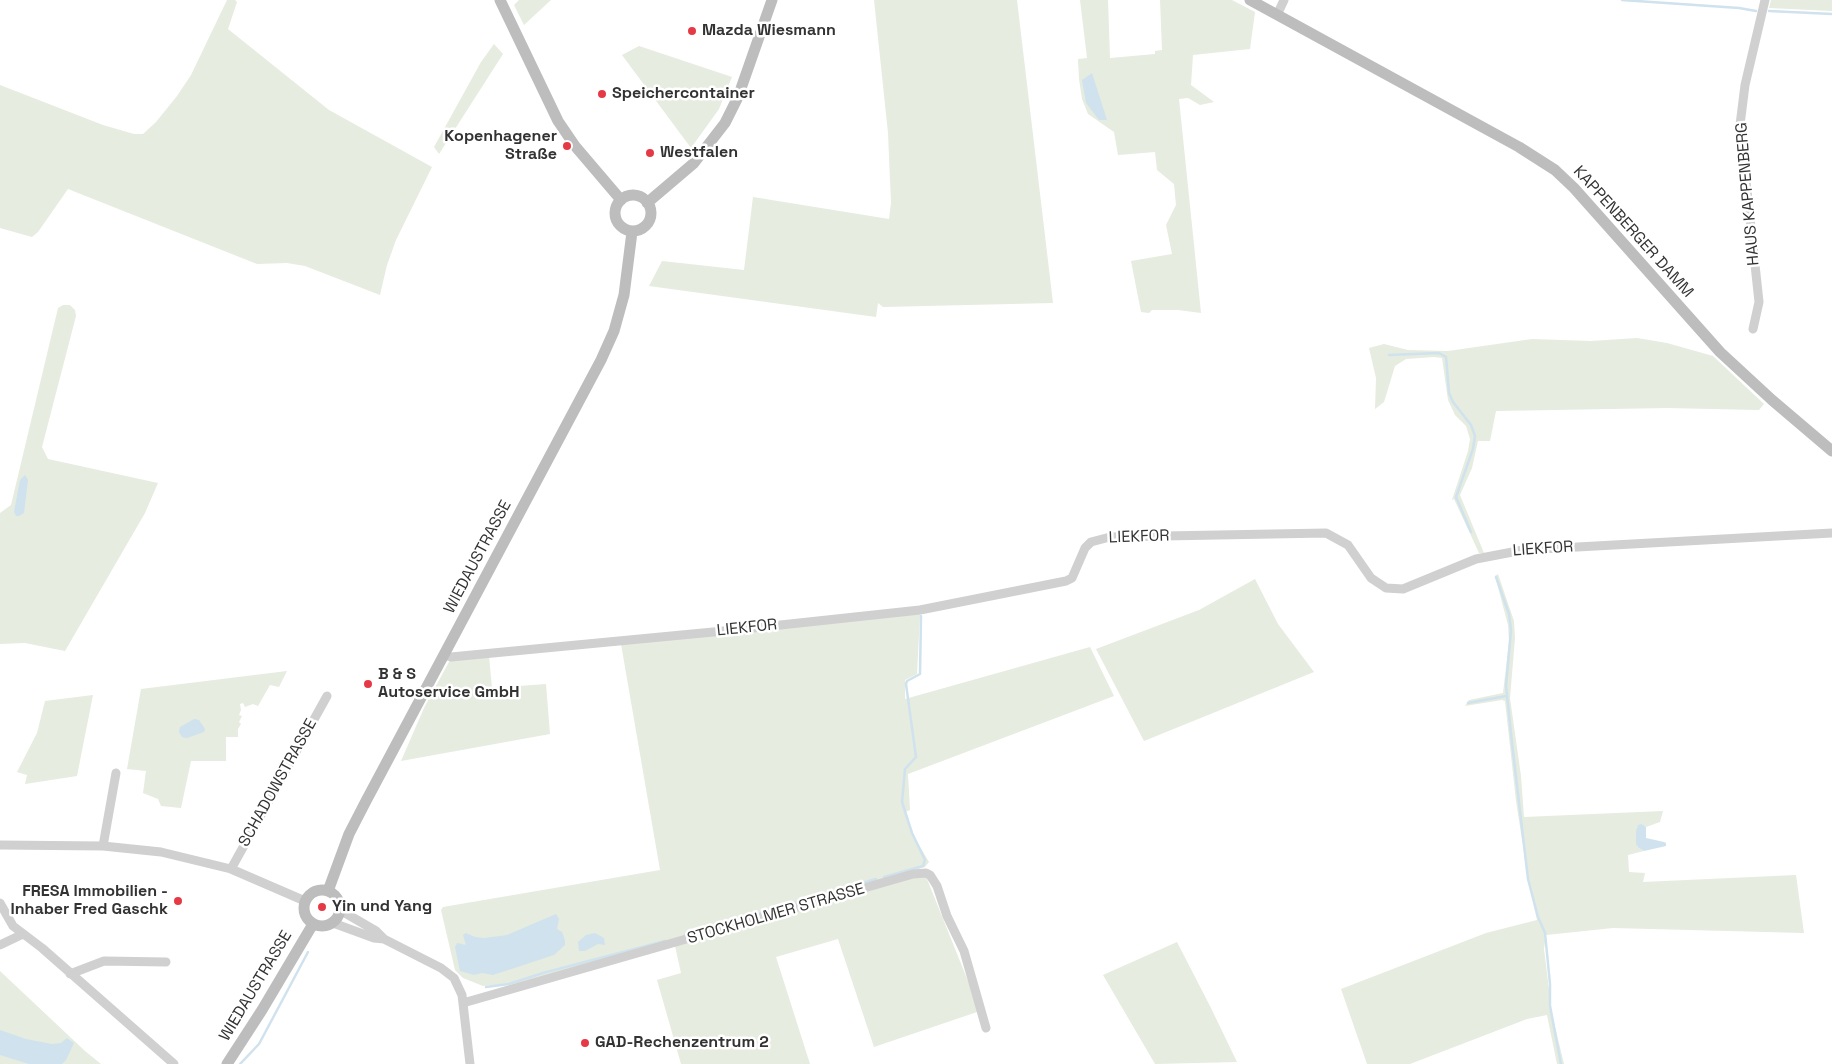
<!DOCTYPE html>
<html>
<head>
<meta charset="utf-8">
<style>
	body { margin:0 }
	canvas { display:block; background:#fff }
</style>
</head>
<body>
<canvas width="1832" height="1064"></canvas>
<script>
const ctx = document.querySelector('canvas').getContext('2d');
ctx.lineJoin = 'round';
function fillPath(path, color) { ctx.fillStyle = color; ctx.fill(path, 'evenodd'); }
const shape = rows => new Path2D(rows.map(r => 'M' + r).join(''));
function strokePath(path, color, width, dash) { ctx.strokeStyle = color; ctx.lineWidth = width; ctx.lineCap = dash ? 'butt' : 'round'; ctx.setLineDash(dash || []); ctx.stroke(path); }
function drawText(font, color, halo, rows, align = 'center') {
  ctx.font = font + ' "Space Grotesk",sans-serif'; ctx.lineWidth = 5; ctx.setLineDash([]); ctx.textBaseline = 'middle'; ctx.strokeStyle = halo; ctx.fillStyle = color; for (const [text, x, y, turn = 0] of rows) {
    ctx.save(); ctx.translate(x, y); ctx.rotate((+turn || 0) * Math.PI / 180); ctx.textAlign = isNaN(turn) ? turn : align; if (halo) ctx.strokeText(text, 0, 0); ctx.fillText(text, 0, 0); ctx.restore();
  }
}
fillPath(shape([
	[227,0,235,0,237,2,228,29,329,110,432,167,396,240,387,265,380,295,305,266,287,263,257,264,68,189,38,232,32,237,0,228,0,85,103,125,134,134,143,134,156,122,177,96,191,75],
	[519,0,551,0,524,25,514,5],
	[874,0,1017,0,1053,303,883,307,878,303,876,317,649,286,662,261,744,270,753,197,889,219,891,203,888,133],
	[1080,0,1108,0,1110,58,1155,54,1155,51,1162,50,1160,0,1232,0,1255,12,1250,49,1193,55,1191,85,1214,102,1200,105,1188,98,1179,99,1201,313,1178,310,1152,310,1149,313,1141,312,1131,261,1172,254,1166,225,1176,205,1174,184,1157,170,1155,152,1118,155,1114,132,1088,114,1082,99,1079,79,1078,59,1087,58],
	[1771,0,1832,0,1832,11,1769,8],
	[494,44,503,54,439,154,434,147,481,62],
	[639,46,732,77,719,109,691,148,622,55],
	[63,305,70,305,75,310,76,316,42,447,48,459,158,483,145,513,65,651,25,643,0,644,0,513,11,505,58,308],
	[1637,338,1667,343,1713,356,1764,404,1759,410,1667,408,1496,411,1490,441,1478,441,1472,468,1460,495,1484,553,1479,553,1454,499,1452,500,1468,451,1470,439,1466,426,1455,415,1448,400,1442,358,1434,357,1406,359,1395,366,1384,402,1375,409,1376,378,1369,348,1384,344,1408,350,1448,351,1532,339,1591,341],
	[1498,574,1514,621,1515,638,1510,698,1521,776,1524,817,1663,811,1660,822,1646,827,1642,824,1639,848,1644,851,1628,855,1629,872,1645,873,1643,882,1796,875,1804,933,1613,928,1546,935,1544,949,1552,1014,1564,1064,1557,1064,1547,1015,1527,1019,1410,1064,1367,1064,1341,989,1486,933,1537,920,1529,885,1516,801,1505,701,1502,700,1465,706,1469,700,1503,693,1509,641,1508,625,1495,576],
	[1255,579,1278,624,1314,672,1144,741,1096,649,1199,610],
	[920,614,917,674,905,680,905,699,1090,647,1114,696,908,774,910,810,905,812,912,833,929,862,925,867,518,983,483,986,463,978,455,970,441,910,443,907,660,870,621,644],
	[489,656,492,688,546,684,550,734,401,761,424,708,450,660],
	[287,671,279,687,270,685,258,706,253,704,245,707,243,703,240,704,241,710,239,715,242,716,239,722,241,724,238,729,238,737,226,737,226,761,191,761,181,808,161,806,158,799,143,793,146,771,127,769,141,689],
	[93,695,77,776,25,784,27,775,17,772,37,733,45,701],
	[925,874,980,1011,874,1047,838,939,776,957,810,1064,681,1064,657,980,681,973,675,946],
	[1177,942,1211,1008,1237,1062,1155,1064,1103,975],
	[0,971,85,1051,101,1064,0,1064]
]), '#e6ecdf');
fillPath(shape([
	[1092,73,1107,120,1099,120,1086,103,1082,80],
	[25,475,28,480,24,513,19,516,16,516,14,512,20,480],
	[194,719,199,720,205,729,204,732,187,738,182,737,179,732,180,727],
	[1642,824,1646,827,1646,838,1664,842,1666,843,1666,846,1644,851,1639,848,1636,844,1636,832,1638,825],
	[556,914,559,919,557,929,562,932,565,940,565,945,554,955,493,975,482,973,474,975,460,971,455,947,457,943,466,945,463,935,466,933,475,937,484,938,507,935],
	[595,933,604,938,605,945,598,944,585,951,579,951,578,942,586,935],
	[0,1030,26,1039,52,1044,61,1043,67,1038,74,1043,66,1060,62,1064,29,1064,0,1055]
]), '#cfe2ee');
strokePath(shape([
	[1622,0,1739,8,1756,11],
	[1769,11,1832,14],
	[1389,355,1439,353,1446,357,1449,393,1453,402,1471,425,1475,436,1473,449,1456,497,1471,532],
	[1496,577,1509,614,1511,630,1506,686,1512,743,1528,879,1538,917,1545,933,1550,984,1550,1006,1561,1064],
	[1468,703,1506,696],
	[884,877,923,866,925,860,912,833,902,802,905,769,916,757,906,684,907,681,920,674,921,616],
	[685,935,876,879],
	[486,987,509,984,543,973,665,941],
	[240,1064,259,1044,308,952]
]), '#cfe2ee', 2.5);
strokePath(shape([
	[1277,15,1284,0],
	[1753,329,1759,302,1740,125,1745,85,1765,0],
	[444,655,451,657,734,630,920,610,1066,581,1072,578,1085,548,1091,542,1110,537,1326,533,1348,545,1371,578,1386,588,1403,589,1476,559,1523,550,1832,533],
	[0,845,103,846,161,852,231,869,305,901],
	[103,846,116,773],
	[231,869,327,696],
	[0,903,13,926,42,948,174,1064],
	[340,910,376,931,384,939,441,968,454,978,462,995,470,1064],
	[333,923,374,938,384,939],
	[0,945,23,934],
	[70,974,104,961,166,962],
	[463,1003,913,874,926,873,930,875,937,886,947,916,964,951,986,1028]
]), '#d0d0d0', 9);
strokePath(shape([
	[500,0,558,121,575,146,621,200],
	[1250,0,1519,147,1555,170,1574,188,1720,352,1772,400,1832,451],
	'615 213a18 18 0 1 1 36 0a18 18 0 1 1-36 0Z',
	[647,203,694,163,725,123,738,97,772,0],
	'304 908a18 18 0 1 1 36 0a18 18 0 1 1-36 0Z',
	[328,891,349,834,366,801,601,360,614,331,624,295,632,232],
	[227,1064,262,1010,313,924]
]), '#bdbdbd', 11);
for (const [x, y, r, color] of [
	[692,31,5,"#e63946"],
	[602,94,5,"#e63946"],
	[567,146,5,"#e63946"],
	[650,153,5,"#e63946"],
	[368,684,5,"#e63946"],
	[178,901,5,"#e63946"],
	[322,907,5,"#e63946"],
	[585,1043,5,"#e63946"]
]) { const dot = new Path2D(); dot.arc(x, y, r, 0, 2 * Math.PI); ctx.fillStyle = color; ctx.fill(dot); strokePath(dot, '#fff', 2); }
drawText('bold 16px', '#333', '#fff', [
	["Mazda Wiesmann",702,31],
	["Speichercontainer",612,94],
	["Kopenhagener",557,137,"right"],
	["Straße",557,155,"right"],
	["Westfalen",660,153],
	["B & S",378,675],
	["Autoservice GmbH",378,693],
	["FRESA Immobilien -",168,892,"right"],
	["Inhaber Fred Gaschk",168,910,"right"],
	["Yin und Yang",332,907],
	["GAD-Rechenzentrum 2",595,1043]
], 'left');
drawText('16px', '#333', '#fff', [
	["HAUS KAPPENBERG",1748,194,-95],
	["KAPPENBERGER DAMM",1633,232,48],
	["LIEKFOR",1139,537,-2],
	["LIEKFOR",1543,549,-4],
	["WIEDAUSTRASSE",478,557,-62],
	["LIEKFOR",747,628,-6],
	["SCHADOWSTRASSE",278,783,-61],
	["STOCKHOLMER STRASSE",776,914,-16],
	["WIEDAUSTRASSE",256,986,-59]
]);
</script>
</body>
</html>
